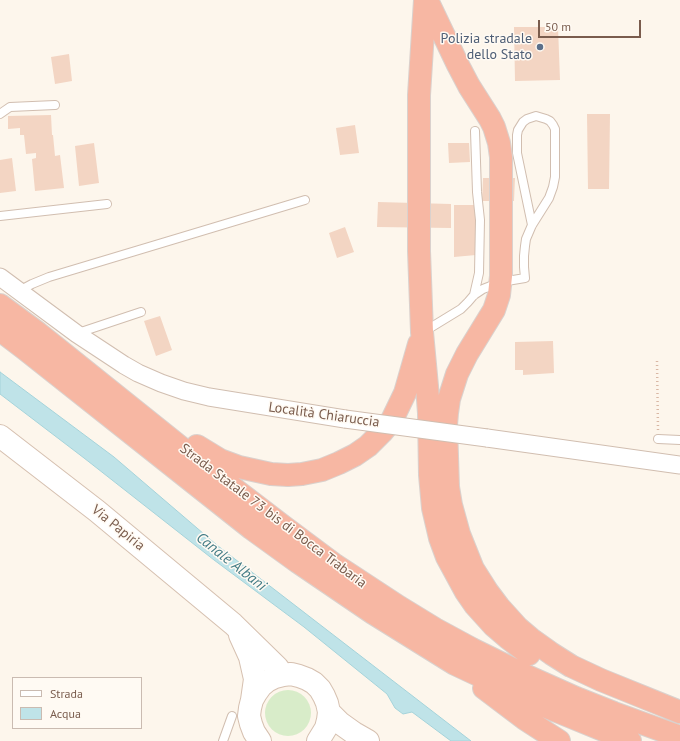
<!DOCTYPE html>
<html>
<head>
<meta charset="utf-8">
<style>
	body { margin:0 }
	#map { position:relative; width:680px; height:741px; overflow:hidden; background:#fdf6ec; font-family:"PT Sans",sans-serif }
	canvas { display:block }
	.legend { position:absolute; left:12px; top:677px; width:130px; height:52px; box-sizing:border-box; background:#fffaf3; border:1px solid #cabbb1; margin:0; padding:5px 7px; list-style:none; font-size:12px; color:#7a5c4d }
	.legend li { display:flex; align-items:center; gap:8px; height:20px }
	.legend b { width:20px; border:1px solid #cabbb1 }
	.scale { position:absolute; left:538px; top:20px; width:103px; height:18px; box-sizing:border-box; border:2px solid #7a5c4d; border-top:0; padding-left:5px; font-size:12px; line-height:14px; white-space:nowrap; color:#7a5c4d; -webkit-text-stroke:3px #fffaf3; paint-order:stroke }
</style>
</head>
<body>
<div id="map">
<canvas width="680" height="741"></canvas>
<ul class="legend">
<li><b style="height:5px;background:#fff"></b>Strada</li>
<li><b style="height:11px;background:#bfe3e8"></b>Acqua</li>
</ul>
<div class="scale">50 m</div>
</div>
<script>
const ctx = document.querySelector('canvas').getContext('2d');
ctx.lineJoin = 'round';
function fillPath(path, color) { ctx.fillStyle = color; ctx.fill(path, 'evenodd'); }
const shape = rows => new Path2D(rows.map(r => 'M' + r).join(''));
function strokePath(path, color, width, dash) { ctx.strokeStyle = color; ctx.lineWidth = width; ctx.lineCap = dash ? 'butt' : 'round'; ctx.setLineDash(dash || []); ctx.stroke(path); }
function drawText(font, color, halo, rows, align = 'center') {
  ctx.font = font + ' "PT Sans",sans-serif'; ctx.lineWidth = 3; ctx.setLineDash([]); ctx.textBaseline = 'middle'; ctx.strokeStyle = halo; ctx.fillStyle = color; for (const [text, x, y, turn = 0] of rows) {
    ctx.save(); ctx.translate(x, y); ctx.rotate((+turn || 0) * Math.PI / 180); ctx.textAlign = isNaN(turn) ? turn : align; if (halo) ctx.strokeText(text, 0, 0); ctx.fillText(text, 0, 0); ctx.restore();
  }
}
fillPath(shape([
	'265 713a23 23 0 1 1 46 0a23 23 0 1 1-46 0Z'
]), '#d8ecc9');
const water = shape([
	[0,372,114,457,218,546,471,741,451,741,412,712,403,714,395,708,387,694,304,627,214,560,84,458,0,394,0,372]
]);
fillPath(water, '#bfe3e8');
strokePath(water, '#a5d3da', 1);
fillPath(shape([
	[514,27,558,27,560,80,515,81],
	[69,54,72,81,55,84,51,57],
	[587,114,610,114,609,189,588,189],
	[51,115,52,135,53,135,55,156,60,155,64,188,35,191,32,159,36,158,36,153,26,154,24,135,20,135,20,128,8,129,8,116],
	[355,125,359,153,340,155,336,128],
	[94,143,99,183,79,186,75,146],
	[448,143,469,143,470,162,449,163],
	[12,158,16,191,0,193,0,160],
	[483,178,515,178,514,201,482,201],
	[378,202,451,204,451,228,377,227],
	[454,205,477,205,476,255,454,257],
	[345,227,354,252,337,258,329,233],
	[160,316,172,350,156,356,144,321],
	[553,341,554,373,523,375,523,370,515,370,515,342]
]), '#f3d5c3');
const lane = shape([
	[0,114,10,107,55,105],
	[0,216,107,204],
	[19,291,32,284,49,277,305,200],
	[474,295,479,273,480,220,477,192,475,131],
	[425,331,461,309,468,302,474,295,483,289,501,282,525,278,524,267,524,256,525,246,526,239,532,225,549,198,553,187,555,177,555,129,553,125,550,121,546,119,536,116,527,119,523,122,518,130,517,135,517,153,532,225],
	[78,333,141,312],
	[658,439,680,440],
	[223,741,232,716]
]);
const street = shape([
	[0,277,77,334,124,365,138,373,161,383,184,391,209,397,345,419],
	[487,438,680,465]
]);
const secondary = shape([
	[0,436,97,511,233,624,277,667,283,675],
	[240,635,250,657,255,679,252,700],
	[329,712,340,723,354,733,368,741],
	[260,741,254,732,251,724,249,716,250,708,252,700,256,693,261,686,267,681,275,677,283,675,291,674,299,676,307,679,314,683,320,689,324,696,327,703,329,712,328,720,326,728,318,741]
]);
const highway = shape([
	[425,0,419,95,419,251,422,332,427,386,429,413,430,475,433,508,440,538,447,557,466,592,475,605,494,626,508,638,529,654],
	[427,0,458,65,469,86,490,119,494,127,499,143,501,157,501,276,499,295,494,310,467,354,457,374,449,399,447,413,446,425,448,487,451,505,459,534,473,569,487,591,499,607,518,628,531,639,552,654,571,666,601,680,680,712],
	[0,305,38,333,194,458,284,527,335,565,399,607,435,629,472,649,529,677,576,698,614,713,680,737],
	[0,330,25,349,251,528,298,562,373,613,455,664,542,705,630,741],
	[197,446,220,460,239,467,271,474,288,475,302,474,322,470,339,463,355,455,368,446,382,432,392,420,405,393,419,344],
	[484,688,525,719,559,741]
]);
strokePath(lane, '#d1beb0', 10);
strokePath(street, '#d1beb0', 19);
strokePath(secondary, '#d6c0b0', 24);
strokePath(highway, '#dad1cd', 24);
strokePath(shape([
	[657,361,658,430]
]), '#d9b8a5', 2.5, [1, 3]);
strokePath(lane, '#fff', 8);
strokePath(street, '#fff', 17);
strokePath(secondary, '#fff', 22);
strokePath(highway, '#f7b7a3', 22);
const streetBridge = shape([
	[345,419,487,438]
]);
strokePath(streetBridge, '#d1beb0', 19, []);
strokePath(streetBridge, '#fff', 17);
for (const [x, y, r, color] of [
	[540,47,4,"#5c6f8a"]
]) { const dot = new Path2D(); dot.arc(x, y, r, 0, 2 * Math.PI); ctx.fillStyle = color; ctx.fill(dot); strokePath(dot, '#fffaf3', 1.5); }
drawText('14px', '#4e5e75', '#fffaf3', [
	["Polizia stradale",532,39],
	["dello Stato",532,55]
], 'right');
drawText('14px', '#7a5c4d', '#fffaf3', [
	["Località Chiaruccia",324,415,8],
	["Strada Statale 73 bis di Bocca Trabaria",273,516,37],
	["Via Papiria",118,528,39]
]);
drawText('italic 15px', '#437c86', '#fffaf3', [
	["Canale Albani",231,562,38]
]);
</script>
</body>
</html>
